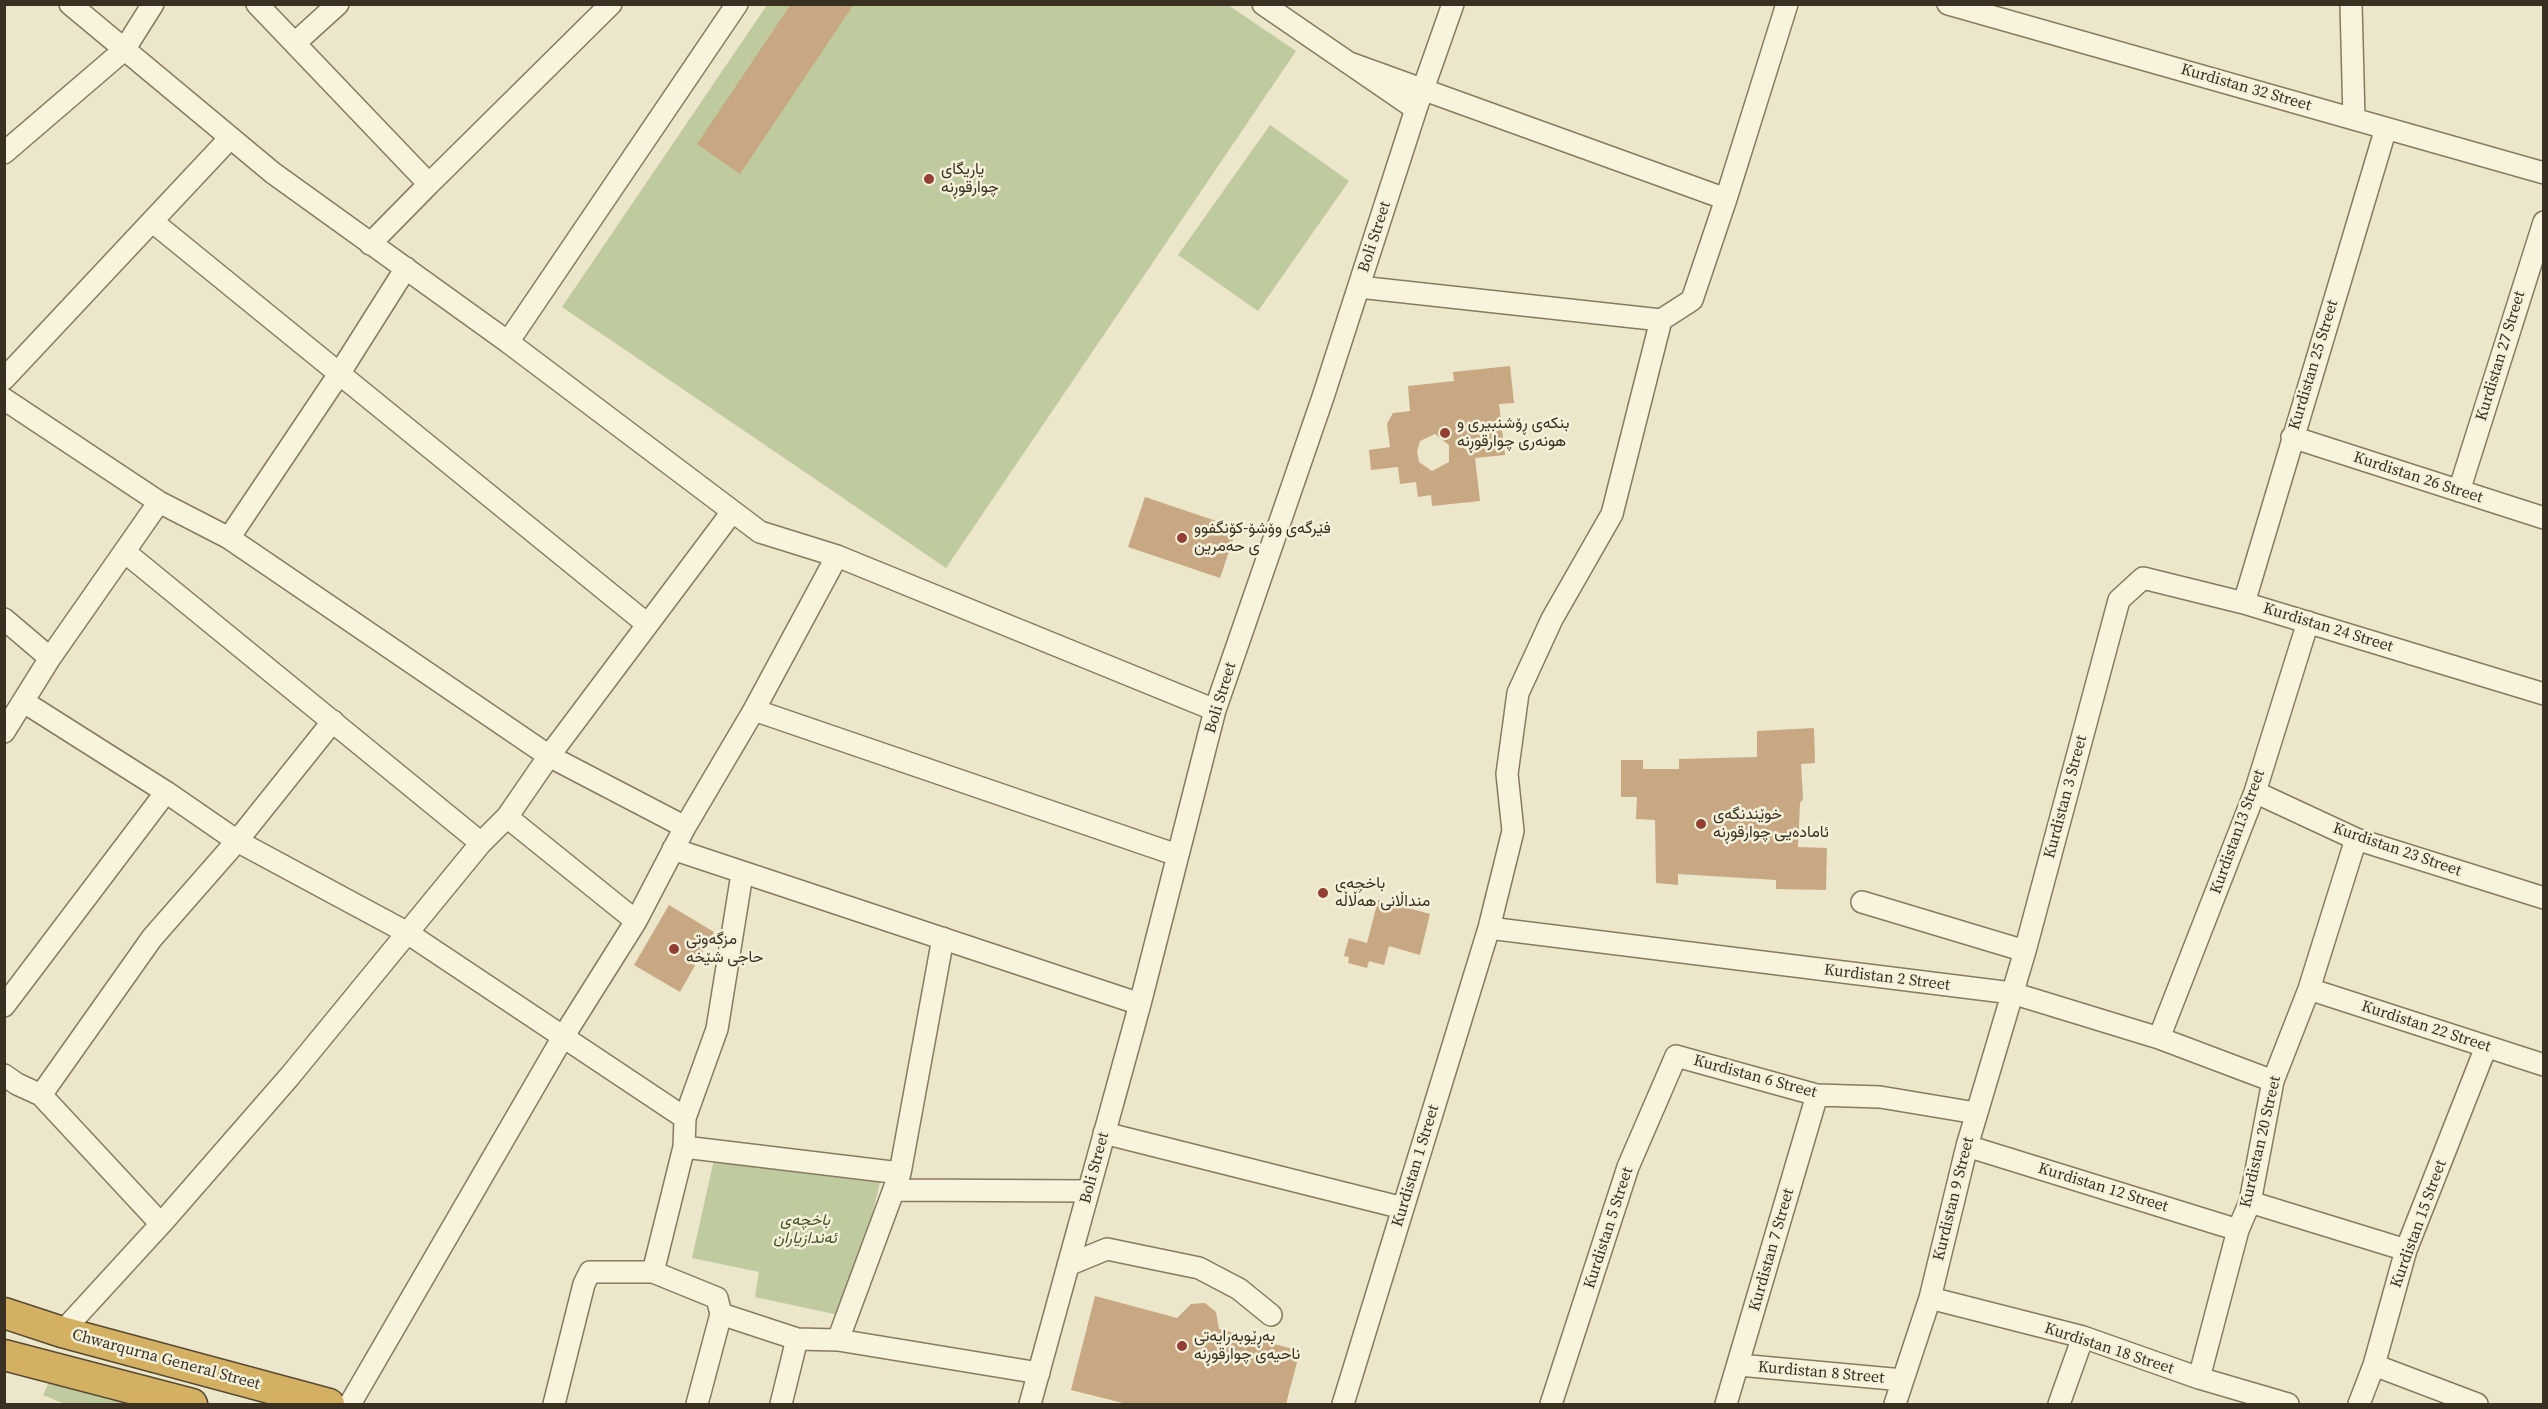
<!DOCTYPE html>
<html>
<head>
<meta charset="utf-8">
<style>
	body { margin:0 }
	#map { position:relative; width:2548px; height:1409px; overflow:hidden; background:#ece6ca; font-family:"Source Serif 4",serif }
	canvas { display:block }
	.frame { position:absolute; inset:0; border:6px solid #393022; pointer-events:none }
</style>
</head>
<body>
<div id="map">
<canvas width="2548" height="1409"></canvas>
<div class="frame"></div>
</div>
<script>
const ctx = document.querySelector('canvas').getContext('2d');
ctx.lineJoin = 'round';
function fillPath(path, color) { ctx.fillStyle = color; ctx.fill(path, 'evenodd'); }
const shape = rows => new Path2D(rows.map(r => 'M' + r).join(''));
function strokePath(path, color, width, dash) { ctx.strokeStyle = color; ctx.lineWidth = width; ctx.lineCap = dash ? 'butt' : 'round'; ctx.setLineDash(dash || []); ctx.stroke(path); }
function drawText(font, color, halo, rows, align = 'center') {
  ctx.font = font + ' "Source Serif 4",Vazirmatn,serif'; ctx.lineWidth = 5; ctx.setLineDash([]); ctx.textBaseline = 'middle'; ctx.strokeStyle = halo; ctx.fillStyle = color; for (const [text, x, y, turn = 0] of rows) {
    ctx.save(); ctx.translate(x, y); ctx.rotate((+turn || 0) * Math.PI / 180); ctx.textAlign = isNaN(turn) ? turn : align; if (halo) ctx.strokeText(text, 0, 0); ctx.fillText(text, 0, 0); ctx.restore();
  }
}
fillPath(shape([
	[767,5,1228,5,1296,51,946,568,562,307],
	[1270,125,1349,181,1258,311,1178,255],
	[717,1146,880,1182,848,1317,755,1297,759,1272,692,1258],
	[50,1380,139,1404,65,1404,43,1395]
]), '#bfca9e');
fillPath(shape([
	[791,4,854,4,740,174,697,144],
	[1510,366,1514,403,1499,404,1505,455,1475,458,1480,501,1432,506,1431,495,1418,497,1416,482,1400,484,1398,467,1371,470,1369,450,1390,447,1387,424,1393,413,1410,411,1408,386,1454,381,1453,372],
	[1435,434,1449,445,1449,462,1432,471,1419,462,1417,452,1420,441],
	[1145,497,1237,528,1220,578,1128,547],
	[1814,728,1815,763,1801,764,1803,799,1800,803,1798,847,1827,848,1826,890,1776,889,1776,880,1678,874,1678,885,1656,883,1655,820,1636,819,1637,797,1621,797,1621,760,1643,760,1643,769,1679,769,1679,759,1757,757,1757,731],
	[1378,900,1430,914,1420,955,1389,946,1384,965,1369,961,1367,968,1348,963,1349,957,1344,956,1349,938,1367,943],
	[669,905,714,932,680,992,634,965],
	[1095,1296,1177,1318,1191,1304,1205,1303,1216,1312,1219,1329,1300,1351,1286,1404,1127,1404,1071,1390]
]), '#c8a882');
const minor = shape([
	[70,4,273,173,508,342,760,532,837,556,1215,710],
	[257,4,429,184,370,244],
	[1263,4,1416,109],
	[1948,4,2544,173],
	[2351,4,2354,119],
	[295,43,338,4],
	[1347,62,1726,199],
	[4,153,124,50,153,4],
	[429,184,611,4],
	[153,222,647,624],
	[1359,287,1661,320,1692,300,1726,199,1787,4],
	[508,342,737,4],
	[4,379,230,138],
	[4,399,159,502,229,538,549,756,685,827],
	[2292,437,2544,518],
	[2459,491,2544,222],
	[229,538,339,374,406,268],
	[126,553,481,843],
	[2244,603,2386,128],
	[4,619,50,658],
	[24,702,166,792,237,841,406,932,685,1118],
	[754,710,1177,855],
	[4,732,50,658,159,502],
	[2255,792,2356,839,2544,898],
	[507,817,636,921],
	[673,849,1140,1004],
	[742,874,717,1029,685,1118,684,1147,900,1173],
	[1862,902,2025,951],
	[1489,928,2012,993,2159,1038,2273,1081],
	[2309,989,2544,1065],
	[4,1006,166,792],
	[2159,1038,2255,792,2308,622],
	[4,1075,17,1084,41,1095,161,1224],
	[41,1095,152,938,237,841,333,721],
	[1104,1133,1403,1208],
	[1967,1146,2238,1230],
	[895,1190,1088,1191],
	[2250,1202,2406,1250],
	[1068,1265,1107,1249,1199,1268,1239,1289,1271,1315],
	[653,1272,684,1147],
	[1930,1298,2083,1337,2199,1378,2288,1404],
	[721,1314,797,1339,838,1340,1039,1373],
	[62,1332,161,1224,290,1076,481,843,507,817,549,756,732,512],
	[838,1340,900,1173,943,938],
	[1739,1365,1903,1380],
	[2374,1365,2477,1404],
	[2199,1378,2238,1230,2250,1202,2273,1081,2309,989,2356,839],
	[350,1404,563,1037,636,921,685,827,754,710,837,556],
	[554,1404,584,1284,590,1272,653,1272,717,1298,721,1314,697,1404],
	[781,1404,797,1339],
	[1030,1404,1140,1004,1215,710,1323,397,1416,109,1453,4],
	[1343,1404,1489,928,1513,831,1507,774,1518,693,1552,619,1612,514,1661,320],
	[1551,1404,1628,1167,1676,1056,1817,1095,1880,1097,1976,1113],
	[1726,1404,1817,1095],
	[1895,1404,1930,1298,1967,1146,2025,951,2119,600,2143,578,2244,603,2544,694],
	[2059,1404,2083,1337],
	[2359,1404,2374,1365,2406,1250,2486,1047]
]);
const highway = shape([
	[4,1313,62,1332,329,1404],
	[4,1355,192,1404]
]);
strokePath(minor, '#887a5f', 24);
strokePath(highway, '#564833', 33);
strokePath(minor, '#f7f3dd', 21);
strokePath(highway, '#d4b162', 30);
for (const [x, y, r, color] of [
	[929,179,6,"#933f33"],
	[1445,433,6,"#933f33"],
	[1182,538,6,"#933f33"],
	[1701,824,6,"#933f33"],
	[1323,893,6,"#933f33"],
	[674,949,6,"#933f33"],
	[1182,1346,6,"#933f33"]
]) { const dot = new Path2D(); dot.arc(x, y, r, 0, 2 * Math.PI); ctx.fillStyle = color; ctx.fill(dot); strokePath(dot, '#f4f0d9', 2); }
drawText('16px', '#393022', '#f4f0d9', [
	["Kurdistan 32 Street",2246,88,16],
	["Boli Street",1375,237,-72],
	["Kurdistan 27 Street",2501,356,-73],
	["Kurdistan 25 Street",2314,365,-73],
	["Kurdistan 26 Street",2418,478,18],
	["Kurdistan 24 Street",2328,628,17],
	["Boli Street",1221,698,-73],
	["Kurdistan 3 Street",2066,797,-75],
	["Kurdistan13 Street",2238,832,-70],
	["Kurdistan 23 Street",2397,850,19],
	["Kurdistan 2 Street",1887,978,7],
	["Kurdistan 22 Street",2426,1027,18],
	["Kurdistan 6 Street",1755,1077,15],
	["Kurdistan 20 Street",2261,1142,-77],
	["Kurdistan 1 Street",1416,1166,-73],
	["Boli Street",1095,1168,-75],
	["Kurdistan 12 Street",2103,1188,17],
	["Kurdistan 9 Street",1954,1199,-76],
	["Kurdistan 15 Street",2419,1224,-70],
	["Kurdistan 5 Street",1609,1228,-72],
	["Kurdistan 7 Street",1772,1250,-74],
	["Kurdistan 18 Street",2109,1349,18],
	["Chwarqurna General Street",166,1360,15],
	["Kurdistan 8 Street",1821,1373,5]
]);
drawText('16px', '#393022', '#f4f0d9', [
	["یاریگای",941,170],
	["چوارقوڕنە",941,188],
	["بنکەی ڕۆشنبیری و",1457,424],
	["هونەری چوارقوڕنە",1457,442],
	["فێرگەی وۆشۆ-کۆنگفوو",1194,529],
	["ی حەمرین",1194,547],
	["خوێندنگەی",1713,815],
	["ئامادەیی چوارقوڕنە",1713,833],
	["باخچەی",1335,884],
	["منداڵانی هەڵاڵە",1335,902],
	["مزگەوتی",686,940],
	["حاجی شێخە",686,958],
	["بەڕێوبەرایەتی",1194,1337],
	["ناحیەی چوارقوڕنە",1194,1355]
], 'left');
drawText('italic 16px', '#44542a', '#f4f0d9', [
	["باخچەی",805,1221],
	["ئەندازیاران",805,1239]
]);
</script>
</body>
</html>
